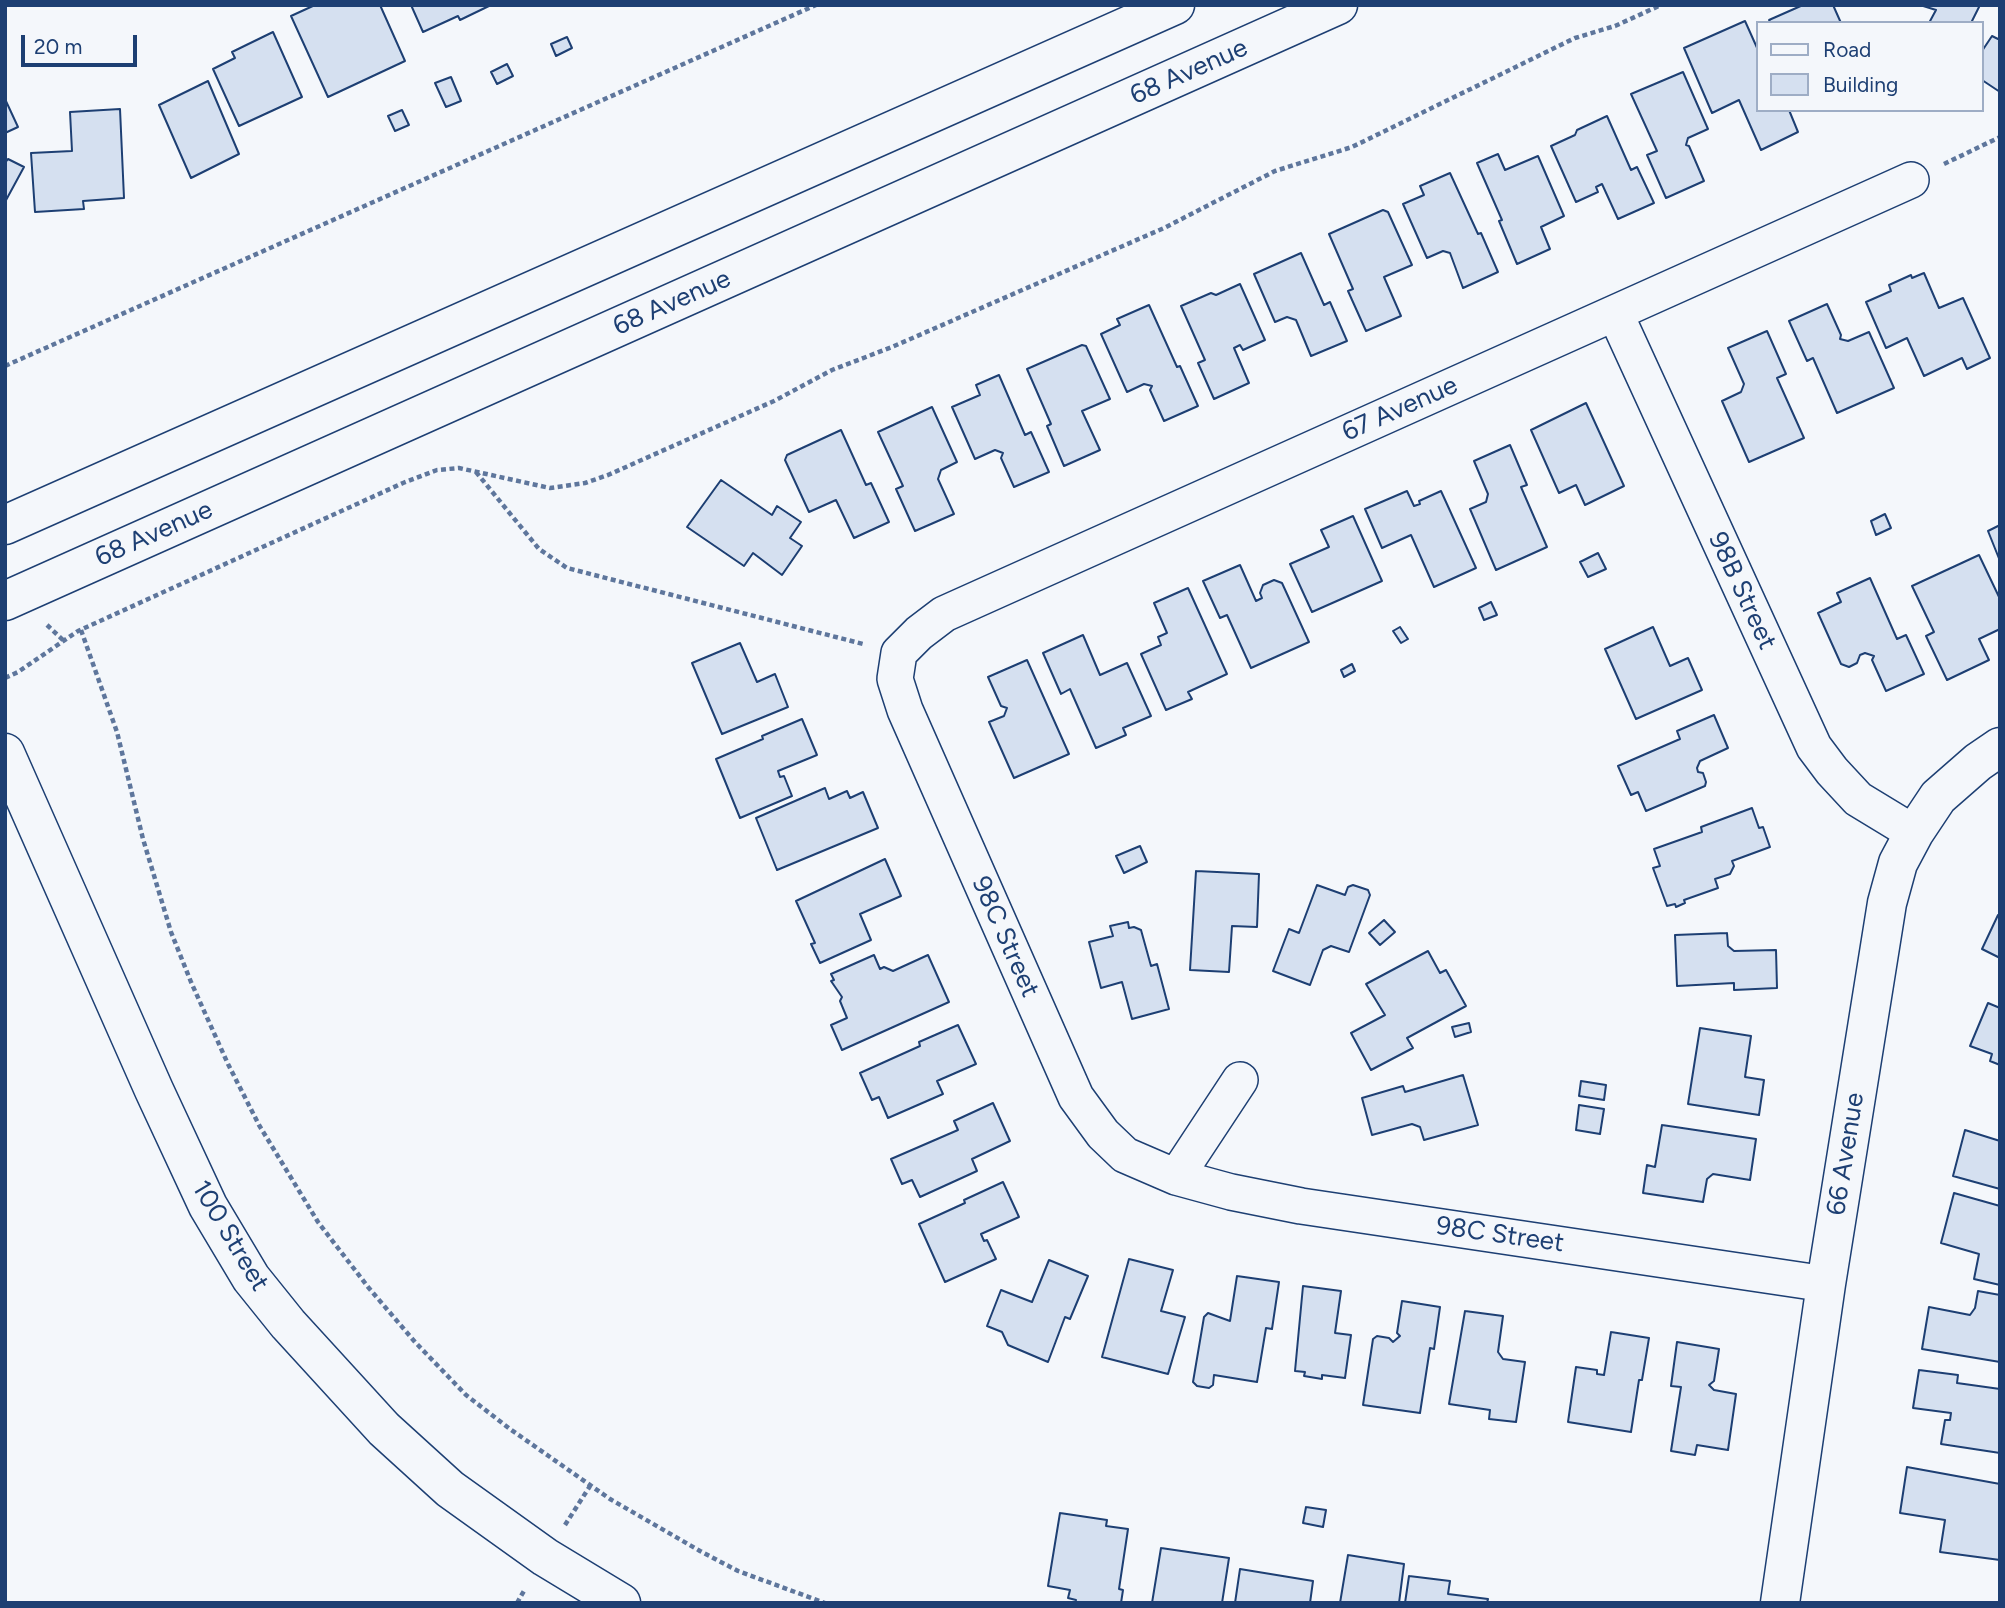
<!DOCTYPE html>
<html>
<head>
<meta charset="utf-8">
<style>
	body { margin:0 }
	#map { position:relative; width:2005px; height:1608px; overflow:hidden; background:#f4f7fb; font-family:Figtree,sans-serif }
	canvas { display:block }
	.frame { position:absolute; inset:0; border:7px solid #1d3f73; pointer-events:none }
	.legend { position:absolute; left:1756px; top:21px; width:228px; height:91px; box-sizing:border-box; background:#f4f7fb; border:2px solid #9eadc5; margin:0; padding:9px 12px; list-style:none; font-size:21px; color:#1d3f73 }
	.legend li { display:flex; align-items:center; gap:14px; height:35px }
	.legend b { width:35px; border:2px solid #9eadc5 }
	.scale { position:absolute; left:21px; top:35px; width:116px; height:32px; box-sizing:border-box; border:4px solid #1d3f73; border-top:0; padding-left:9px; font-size:21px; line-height:24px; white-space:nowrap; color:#1d3f73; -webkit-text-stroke:5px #f4f7fb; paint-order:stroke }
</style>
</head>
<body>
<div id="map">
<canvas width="2005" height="1608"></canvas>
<div class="frame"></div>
<ul class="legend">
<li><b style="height:9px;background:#f4f7fb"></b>Road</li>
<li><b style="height:19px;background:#d5e0f0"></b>Building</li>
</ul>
<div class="scale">20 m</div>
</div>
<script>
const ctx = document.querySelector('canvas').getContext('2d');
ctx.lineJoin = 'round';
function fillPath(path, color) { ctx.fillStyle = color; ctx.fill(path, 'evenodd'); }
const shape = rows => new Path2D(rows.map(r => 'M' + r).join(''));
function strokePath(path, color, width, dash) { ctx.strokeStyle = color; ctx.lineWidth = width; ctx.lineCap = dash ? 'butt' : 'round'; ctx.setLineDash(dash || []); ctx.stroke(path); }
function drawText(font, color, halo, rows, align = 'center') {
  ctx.font = font + ' Figtree,sans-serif'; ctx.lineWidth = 5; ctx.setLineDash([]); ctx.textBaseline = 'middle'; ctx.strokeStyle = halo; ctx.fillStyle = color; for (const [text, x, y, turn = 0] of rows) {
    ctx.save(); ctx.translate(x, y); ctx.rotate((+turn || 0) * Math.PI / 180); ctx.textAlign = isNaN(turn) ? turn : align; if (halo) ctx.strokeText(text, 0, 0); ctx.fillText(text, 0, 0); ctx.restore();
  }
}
const building = shape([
	[315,5,380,5,405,61,328,97,291,16,315,5],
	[411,5,491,5,460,20,458,16,423,32,411,5],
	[1803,5,1833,5,1841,23,1771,23,1769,20,1803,5],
	[1920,5,1980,5,1971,23,1929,23,1936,10,1920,5],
	[1745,21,1758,50,1758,110,1789,110,1798,132,1761,150,1739,100,1712,113,1684,48,1745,21],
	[273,32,302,97,239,126,213,69,235,58,232,52,273,32],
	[1992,36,1998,39,2000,37,2000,92,1982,80,1982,51,1992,36],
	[567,37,572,48,556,56,551,44,567,37],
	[507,64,513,76,497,84,491,72,507,64],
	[1683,72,1708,129,1688,138,1686,145,1689,146,1704,181,1666,198,1647,155,1657,151,1631,94,1683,72],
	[451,77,461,101,446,107,435,83,451,77],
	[208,81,239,154,191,178,159,105,208,81],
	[5,99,18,127,5,133,5,99],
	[120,109,124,198,83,201,84,209,35,212,31,153,72,151,70,112,120,109],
	[402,110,409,125,395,131,388,116,402,110],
	[1607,116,1631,170,1637,167,1654,203,1618,219,1602,184,1596,187,1598,192,1576,202,1551,146,1575,135,1577,130,1607,116],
	[1498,154,1505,170,1538,156,1564,216,1541,227,1550,249,1517,264,1499,221,1502,220,1477,163,1498,154],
	[8,159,24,167,5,202,5,163,8,159],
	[1450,173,1478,234,1481,233,1498,272,1463,288,1450,253,1443,251,1427,258,1403,204,1424,195,1420,186,1450,173],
	[1383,210,1388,212,1412,265,1384,277,1401,316,1366,331,1348,291,1353,289,1329,234,1383,210],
	[1301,253,1324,305,1330,302,1347,341,1311,356,1296,320,1287,317,1275,322,1254,274,1301,253],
	[1924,273,1939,308,1963,298,1990,358,1967,369,1962,358,1924,376,1907,338,1886,348,1866,302,1891,291,1889,285,1911,275,1912,278,1924,273],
	[1240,284,1265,340,1243,350,1240,345,1234,348,1249,383,1214,399,1198,363,1205,360,1181,306,1211,293,1216,295,1240,284],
	[1827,304,1841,335,1840,339,1848,341,1869,332,1894,388,1837,413,1813,358,1807,361,1789,321,1827,304],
	[1149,305,1177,367,1180,366,1198,406,1164,421,1150,390,1152,386,1144,384,1127,392,1101,334,1120,325,1117,319,1149,305],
	[1767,331,1786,374,1777,378,1804,438,1749,462,1722,401,1741,392,1744,384,1728,348,1767,331],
	[1082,345,1086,346,1110,399,1082,411,1100,450,1064,466,1047,426,1051,424,1027,369,1082,345],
	[999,375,1025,435,1031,432,1049,472,1014,487,1001,458,1003,453,995,450,975,459,952,407,980,395,976,385,999,375],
	[1586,403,1624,486,1585,505,1576,485,1559,493,1531,430,1586,403],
	[932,407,957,462,941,470,938,479,954,514,915,531,896,489,903,486,878,432,932,407],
	[841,430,866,485,871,483,889,522,854,538,836,500,809,512,785,460,787,455,841,430],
	[1510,445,1527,485,1521,487,1547,547,1496,570,1470,509,1486,502,1488,494,1474,461,1510,445],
	[721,480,772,515,777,506,801,522,790,538,802,546,782,575,753,553,744,566,687,527,721,480],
	[1407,491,1414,506,1420,504,1419,501,1441,491,1476,568,1434,587,1411,535,1382,548,1365,509,1407,491],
	[1885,514,1891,528,1876,535,1871,521,1885,514],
	[1353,516,1382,581,1312,612,1290,564,1329,547,1321,530,1353,516],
	[2000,525,2000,561,1988,531,2000,525],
	[1598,553,1606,569,1588,577,1580,562,1598,553],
	[1979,555,2000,599,2000,629,1979,639,1989,660,1947,680,1926,636,1934,632,1912,586,1979,555],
	[1240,565,1256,601,1262,598,1260,593,1263,585,1274,580,1282,583,1309,642,1251,668,1227,615,1220,618,1203,581,1240,565],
	[1870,578,1897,639,1906,635,1924,674,1886,691,1872,660,1874,656,1865,653,1860,655,1857,663,1849,667,1841,664,1818,613,1841,602,1837,593,1870,578],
	[1188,588,1227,674,1188,692,1192,699,1166,710,1141,654,1161,645,1158,637,1167,633,1154,603,1188,588],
	[1491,602,1497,615,1484,620,1479,608,1491,602],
	[1400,627,1408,639,1401,643,1393,631,1400,627],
	[1653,627,1670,666,1688,658,1702,690,1636,719,1605,649,1653,627],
	[1083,635,1100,675,1127,663,1151,716,1123,728,1126,735,1096,748,1070,689,1061,694,1043,653,1083,635],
	[740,643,757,682,775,674,788,707,722,734,692,663,740,643],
	[1027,660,1069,754,1014,778,989,722,1004,716,1007,708,1001,706,988,677,1027,660],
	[1352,664,1355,671,1344,677,1341,670,1352,664],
	[1714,715,1728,748,1700,761,1697,768,1698,772,1703,773,1706,782,1705,786,1646,811,1638,792,1631,795,1618,766,1680,739,1677,731,1714,715],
	[802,719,817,755,778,771,780,777,784,776,792,796,740,818,716,759,763,739,762,736,802,719],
	[825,788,829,799,847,791,850,798,863,792,878,828,777,870,756,818,825,788],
	[1752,808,1759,828,1763,827,1770,847,1732,861,1734,866,1730,874,1715,879,1718,888,1684,900,1685,903,1676,907,1675,904,1667,906,1653,868,1660,866,1654,849,1702,832,1701,827,1752,808],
	[1140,846,1147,862,1124,873,1116,856,1140,846],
	[885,859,901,896,860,914,871,940,820,963,811,944,815,943,796,901,885,859],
	[1196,871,1259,874,1257,927,1232,926,1229,972,1190,970,1196,871],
	[1317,885,1345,895,1348,887,1353,885,1368,890,1370,895,1349,952,1331,946,1323,950,1310,985,1273,971,1289,929,1299,933,1317,885],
	[1998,915,2000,915,2000,958,1982,949,1998,915],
	[1384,920,1395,932,1380,945,1369,933,1384,920],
	[1128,922,1129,928,1134,927,1141,930,1151,966,1157,964,1169,1009,1132,1019,1122,982,1101,988,1089,942,1113,936,1110,926,1128,922],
	[1727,933,1728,946,1734,951,1776,950,1777,988,1734,990,1734,983,1677,986,1675,935,1727,933],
	[1428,951,1440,973,1446,970,1466,1006,1407,1038,1413,1048,1371,1070,1351,1033,1385,1015,1366,984,1428,951],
	[874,955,880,969,884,967,893,971,928,955,949,1002,842,1050,831,1025,847,1018,840,1001,842,997,831,981,834,980,831,974,874,955],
	[1988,1003,2000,1008,2000,1065,1990,1061,1992,1054,1970,1046,1988,1003],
	[1469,1023,1471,1032,1455,1037,1452,1027,1469,1023],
	[958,1025,976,1064,937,1081,943,1094,888,1118,879,1097,872,1100,860,1073,920,1046,919,1042,958,1025],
	[1700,1028,1751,1036,1745,1077,1764,1080,1759,1115,1688,1104,1700,1028],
	[1463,1075,1478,1125,1424,1140,1420,1127,1412,1124,1372,1135,1362,1098,1403,1086,1405,1092,1463,1075],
	[1581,1081,1606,1085,1604,1100,1579,1096,1581,1081],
	[993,1103,1010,1141,972,1159,977,1171,920,1197,912,1180,902,1184,891,1159,958,1130,954,1121,993,1103],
	[1579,1105,1604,1109,1600,1134,1576,1130,1579,1105],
	[1662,1125,1756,1139,1750,1180,1713,1174,1707,1179,1703,1202,1643,1193,1647,1165,1655,1167,1662,1125],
	[1965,1130,2000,1141,2000,1189,1953,1176,1965,1130],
	[1003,1182,1019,1217,981,1234,984,1241,987,1240,996,1259,945,1282,919,1224,965,1203,964,1200,1003,1182],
	[1954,1193,2000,1206,2000,1285,1974,1279,1979,1254,1941,1243,1954,1193],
	[1129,1259,1173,1270,1161,1311,1185,1317,1168,1374,1102,1357,1129,1259],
	[1049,1260,1088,1276,1070,1319,1065,1317,1048,1362,1008,1345,1002,1332,987,1326,1001,1290,1032,1302,1049,1260],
	[1237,1276,1279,1282,1272,1329,1266,1328,1257,1382,1214,1375,1213,1385,1209,1388,1197,1386,1193,1382,1204,1317,1208,1313,1230,1321,1237,1276],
	[1303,1286,1341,1291,1335,1333,1351,1335,1345,1378,1322,1375,1322,1379,1304,1376,1305,1372,1295,1371,1303,1286],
	[1978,1291,2000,1295,2000,1362,1922,1349,1929,1307,1970,1315,1975,1308,1978,1291],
	[1402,1301,1440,1307,1434,1349,1430,1348,1420,1413,1363,1405,1373,1339,1377,1336,1389,1338,1393,1342,1400,1336,1397,1333,1402,1301],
	[1465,1311,1503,1316,1498,1352,1503,1359,1525,1362,1516,1422,1489,1419,1490,1410,1449,1404,1465,1311],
	[1611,1332,1649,1338,1642,1380,1639,1380,1631,1432,1568,1422,1576,1367,1597,1370,1597,1374,1604,1375,1611,1332],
	[1677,1342,1719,1349,1714,1381,1709,1385,1714,1390,1736,1394,1728,1450,1697,1445,1695,1455,1671,1451,1681,1387,1671,1386,1677,1342],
	[1919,1370,1958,1375,1957,1383,2000,1389,2000,1453,1941,1444,1945,1420,1950,1420,1951,1413,1913,1408,1919,1370],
	[1907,1467,2000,1484,2000,1560,1940,1552,1945,1520,1900,1513,1907,1467],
	[1306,1507,1326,1510,1323,1527,1303,1523,1306,1507],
	[1060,1513,1107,1520,1106,1526,1128,1529,1119,1589,1123,1590,1121,1603,1075,1603,1076,1600,1068,1598,1070,1590,1048,1586,1060,1513],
	[1161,1548,1229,1558,1222,1603,1152,1603,1161,1548],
	[1348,1555,1404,1564,1399,1603,1340,1603,1348,1555],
	[1240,1569,1313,1581,1310,1603,1235,1603,1240,1569],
	[1409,1576,1450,1581,1448,1594,1488,1599,1487,1603,1405,1603,1409,1576]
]);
fillPath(building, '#d5e0f0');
strokePath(building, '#1d3f73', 2);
const street = shape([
	[1615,313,1814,747,1832,771,1858,799,1914,833],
	[1176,1177,1240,1080],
	[1826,1284,1301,1206,1231,1192,1176,1177,1125,1155,1103,1134,1076,1097,905,710,895,679,899,653,919,633,944,614,1911,180]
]);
const secondary = shape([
	[5,525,1175,5],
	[5,601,1338,5],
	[5,753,154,1090,208,1206,251,1278,288,1324,384,1429,450,1489,545,1557,621,1603],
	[1780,1603,1826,1284,1887,903,1898,863,1914,833,1938,797,1978,762,2000,747]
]);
strokePath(street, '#1d3f73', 38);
strokePath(secondary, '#1d3f73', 41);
strokePath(shape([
	[1944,164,2000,137],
	[5,366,816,5],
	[476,472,539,549,567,568,863,644],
	[47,625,64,641],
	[81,630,117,732,143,839,171,932,191,982,228,1064,259,1125,318,1222,368,1287,415,1342,466,1395,510,1429,610,1499,700,1551,738,1571,825,1603],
	[5,678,18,672,78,631,403,483,437,470,459,468,550,488,585,483,608,475,774,401,832,370,892,347,1164,228,1275,171,1352,147,1575,38,1615,26,1661,5],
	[565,1525,590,1486],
	[517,1603,525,1589]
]), '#5e769c', 4.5, [5, 3.5]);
strokePath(street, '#f4f7fb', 35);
strokePath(secondary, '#f4f7fb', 38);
drawText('26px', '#1d3f73', '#f4f7fb', [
	["68 Avenue",1189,72,-24],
	["68 Avenue",672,303,-24],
	["67 Avenue",1400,409,-24],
	["68 Avenue",154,534,-24],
	["98B Street",1742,591,65],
	["98C Street",1005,937,66],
	["66 Avenue",1846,1154,-81],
	["98C Street",1500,1235,8],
	["100 Street",230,1236,59]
]);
</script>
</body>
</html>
